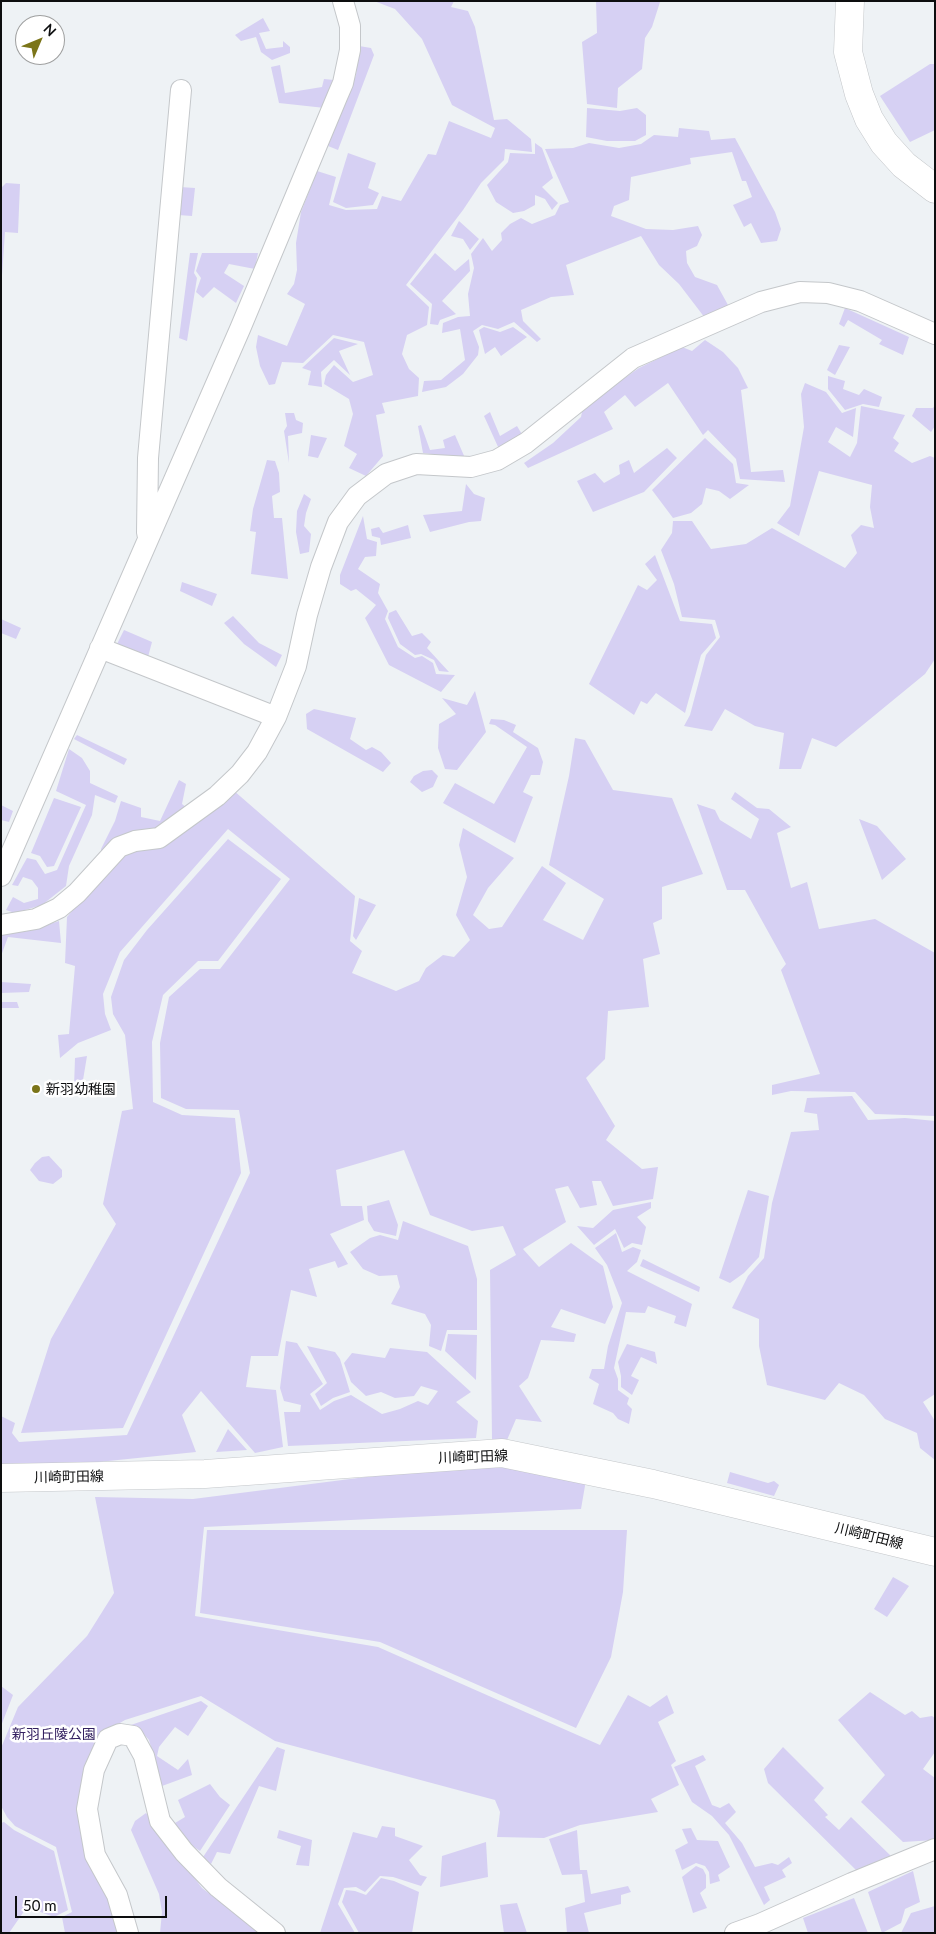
<!DOCTYPE html>
<html>
<head>
<meta charset="utf-8">
<style>
	body { margin:0 }
	#map { position:relative; width:936px; height:1934px; overflow:hidden; background:#eef2f5; font-family:Lato,sans-serif }
	canvas { display:block }
	.frame { position:absolute; inset:0; border:2px solid #0d0e0f; pointer-events:none }
	.north { position:absolute; left:15px; top:15px; width:50px; height:50px; box-sizing:border-box; background:#fff; border:1px solid #9e9f9f; border-radius:50%; rotate:45deg; font-size:14px; font-weight:700; line-height:20px; text-align:center; color:#0d0e0f }
	.north::after { content:''; display:block; margin:auto; width:18px; height:22px; background:#7b7519; clip-path:polygon(50% 0,100% 100%,50% 72%,0 100%) }
	.scale { position:absolute; left:15px; top:1896px; width:152px; height:22px; box-sizing:border-box; border:2px solid #0d0e0f; border-top:0; padding-left:6px; font-size:15px; line-height:18px; white-space:nowrap; color:#0d0e0f; -webkit-text-stroke:4px #fff; paint-order:stroke }
</style>
</head>
<body>
<div id="map">
<canvas width="936" height="1934"></canvas>
<div class="frame"></div>
<div class="north">N</div>
<div class="scale">50 m</div>
</div>
<script>
const ctx = document.querySelector('canvas').getContext('2d');
ctx.lineJoin = 'round';
function fillPath(path, color) { ctx.fillStyle = color; ctx.fill(path, 'evenodd'); }
const shape = rows => new Path2D(rows.map(r => 'M' + r).join(''));
function strokePath(path, color, width, dash) { ctx.strokeStyle = color; ctx.lineWidth = width; ctx.lineCap = dash ? 'butt' : 'round'; ctx.setLineDash(dash || []); ctx.stroke(path); }
function drawText(font, color, halo, rows, align = 'center') {
  ctx.font = font + ' Lato,"Noto Sans JP",sans-serif'; ctx.lineWidth = 5; ctx.setLineDash([]); ctx.textBaseline = 'middle'; ctx.strokeStyle = halo; ctx.fillStyle = color; for (const [text, x, y, turn = 0] of rows) {
    ctx.save(); ctx.translate(x, y); ctx.rotate((+turn || 0) * Math.PI / 180); ctx.textAlign = isNaN(turn) ? turn : align; if (halo) ctx.strokeText(text, 0, 0); ctx.fillText(text, 0, 0); ctx.restore();
  }
}
fillPath(shape([
	[374,1,454,1,451,7,468,11,475,27,494,120,507,119,531,139,532,152,505,149,504,160,481,183,463,210,406,285,429,307,427,325,407,335,402,354,409,369,419,378,418,396,382,403,385,413,376,415,383,456,366,476,349,468,357,454,344,446,353,414,349,399,324,384,326,375,334,365,353,382,373,375,364,342,333,335,303,363,282,362,275,384,269,385,260,366,256,347,258,335,287,346,305,304,287,294,294,284,297,270,296,243,301,212,317,171,336,177,329,205,346,210,377,209,382,196,401,201,428,154,436,155,449,121,491,138,495,128,452,105,422,39,395,9],
	[596,1,666,1,660,2,652,27,645,38,642,69,618,88,617,108,587,104,582,42,597,33],
	[263,18,270,31,259,33,266,49,283,47,283,41,290,47,290,53,272,60,261,52,256,37,241,41,235,35],
	[359,46,371,48,374,55,338,150,328,146,356,75],
	[930,64,935,64,935,130,910,142,880,96],
	[280,65,285,93,322,87,324,79,334,80,325,108,279,103,271,67],
	[587,108,620,111,637,108,646,115,646,135,635,141,607,141,586,137],
	[679,128,709,131,711,140,735,138,775,212,781,229,777,241,761,243,751,223,744,227,733,205,752,197,746,181,742,181,732,152,690,158,691,164,631,177,629,200,614,206,611,216,646,229,673,230,698,226,702,235,697,246,686,251,687,263,695,277,717,285,728,305,705,318,679,284,659,265,641,236,566,265,574,295,551,297,521,310,523,321,541,339,537,342,514,322,498,329,482,325,473,331,479,347,478,355,463,374,446,387,422,392,424,381,441,380,465,360,460,329,442,333,443,323,458,317,470,316,468,294,474,268,471,254,483,238,492,251,502,240,501,233,510,224,521,218,532,224,555,215,560,205,569,202,545,149,573,148,589,143,619,148,641,144,654,135,678,137],
	[535,143,542,148,553,178,542,187,558,203,552,210,545,199,535,195,535,205,524,211,513,213,496,202,487,185,508,162,510,153,535,154],
	[348,153,376,163,368,188,379,193,373,205,346,208,333,202],
	[6,183,20,184,18,233,5,232,1,290,1,188],
	[180,187,195,188,192,216,178,215],
	[459,221,479,239,470,250,463,239,451,236],
	[190,253,198,253,194,273,197,278,187,341,179,338],
	[202,253,258,253,255,269,229,264,224,273,244,286,236,303,214,287,203,298,196,292,201,278,196,271],
	[435,253,455,271,469,259,470,271,442,301,456,314,440,320,438,325,430,324,432,304,410,284],
	[845,308,909,337,903,355,879,344,882,340,848,320,844,327,839,324],
	[484,327,500,332,513,327,527,337,501,356,495,347,485,354,479,330],
	[334,338,358,344,339,351,350,375,334,360,321,372,322,387,308,385,311,371,302,368],
	[705,340,723,352,738,368,748,388,741,390,751,472,783,470,785,482,740,479,736,459,708,430,703,435,668,383,635,407,625,395,604,412,613,429,528,468,524,463,553,443,581,417,583,407,639,368,682,347,692,351],
	[839,345,850,347,835,375,827,370],
	[828,376,845,381,843,389,859,395,864,389,882,397,879,407,863,404,845,410,828,389],
	[805,383,826,392,842,413,856,408,853,437,836,427,828,442,850,457,857,443,861,406,905,415,893,438,899,443,894,451,912,463,930,456,935,458,935,659,925,674,836,747,812,738,801,769,779,769,784,733,755,726,725,709,712,731,684,726,690,715,706,655,720,637,715,620,682,617,674,584,661,550,672,533,673,521,692,521,711,549,746,544,772,528,845,568,857,553,851,535,861,525,874,528,870,507,872,485,819,471,799,536,777,523,790,506,804,427,801,394],
	[935,405,935,426,931,432,912,416,916,408,933,408],
	[490,412,500,436,517,426,523,436,499,449,484,416],
	[285,413,294,413,296,420,303,423,302,433,288,436,289,463,284,431,287,426],
	[421,425,430,450,445,448,443,440,455,435,465,458,423,453,418,426],
	[311,435,327,438,318,458,308,456],
	[705,438,733,464,736,483,749,485,730,499,719,491,706,488,702,504,691,513,673,518,652,490],
	[667,448,677,458,644,492,593,512,577,481,595,473,604,483,620,474,619,465,629,460,634,473],
	[267,460,275,461,279,473,280,492,272,496,274,518,282,518,288,579,251,574,256,532,250,531,253,509],
	[466,484,474,494,485,498,481,521,469,522,430,532,423,515,462,511],
	[304,494,311,499,306,513,304,526,311,534,309,552,300,554,296,532,297,511],
	[363,516,367,539,377,542,376,556,365,557,358,569,380,584,378,593,388,611,385,619,398,647,415,658,422,656,433,663,436,674,455,675,441,692,389,665,365,618,376,605,356,589,351,591,340,584,340,575],
	[408,525,411,538,381,545,380,538,372,536,371,529,379,527,383,533],
	[655,555,680,621,712,624,716,638,701,655,685,713,656,693,647,704,641,701,634,715,589,684,638,585,647,590,657,580,645,564],
	[182,582,217,594,212,606,180,591],
	[396,610,412,636,422,633,431,642,427,648,449,672,439,671,434,660,421,654,415,655,400,644,388,618,389,613],
	[233,616,259,643,282,655,276,667,244,644,224,623],
	[1,619,21,628,16,639,1,633],
	[124,630,152,642,148,657,117,644],
	[475,691,486,732,457,770,445,769,438,748,439,724,456,714,442,698,467,705],
	[314,709,356,718,350,739,366,750,372,747,381,752,391,763,383,772,307,729,306,714],
	[491,719,504,720,516,725,513,732,538,748,543,762,540,775,531,775,523,792,533,797,515,843,443,803,455,783,494,804,527,747,495,725,489,724],
	[77,735,127,759,124,765,74,739],
	[575,738,585,740,613,790,672,798,703,874,662,887,662,919,653,923,660,954,643,959,649,1007,608,1011,605,1059,586,1078,615,1126,606,1140,642,1169,658,1167,653,1199,613,1206,601,1181,592,1181,597,1205,580,1208,568,1186,555,1189,566,1222,523,1249,539,1267,571,1243,603,1266,613,1307,605,1324,561,1309,551,1327,576,1334,574,1342,541,1340,528,1378,519,1386,542,1422,516,1419,507,1440,492,1440,490,1270,516,1255,503,1226,472,1231,430,1215,404,1150,336,1170,341,1206,362,1206,364,1220,330,1234,348,1264,338,1268,335,1261,309,1269,317,1297,291,1290,278,1356,251,1356,246,1387,276,1390,283,1447,255,1453,201,1391,182,1415,196,1452,1,1472,1,1416,15,1423,12,1433,19,1442,127,1435,250,1173,239,1110,186,1109,161,1098,160,1043,169,997,200,969,220,969,290,879,228,829,120,952,103,994,105,1014,111,1030,78,1043,60,1058,58,1035,69,1034,75,966,65,963,67,917,122,852,233,790,355,896,350,941,362,951,352,973,396,991,419,981,426,968,443,955,454,957,470,940,456,915,467,877,459,845,463,828,514,858,488,888,473,915,489,929,502,927,542,866,566,883,543,920,583,940,604,899,549,865,569,776],
	[69,749,82,758,90,771,90,783,118,796,115,803,95,795,92,815,69,866,66,886,42,905,15,913,6,910,13,897,24,903,38,899,38,888,32,880,23,877,18,886,12,885,27,858,36,860,45,874,57,870,86,805,56,791],
	[432,770,438,776,433,787,422,792,410,782,414,776,423,771],
	[179,780,186,784,182,804,187,808,168,826,101,855,101,849,115,821,121,801,141,808,141,817,160,821],
	[735,792,757,808,769,809,791,827,777,833,791,888,807,882,819,929,875,919,935,953,935,1116,875,1114,855,1092,791,1091,772,1095,772,1085,820,1074,781,970,786,964,745,890,727,890,697,804,715,810,720,820,751,839,759,819,731,799],
	[54,798,81,807,54,866,47,867,40,856,31,853],
	[1,805,13,811,9,822,1,820],
	[859,819,877,826,906,859,882,880],
	[228,839,281,879,218,961,198,961,163,995,152,1042,153,1102,182,1115,235,1118,241,1173,123,1428,21,1433,51,1339,116,1224,103,1204,122,1111,133,1109,125,1035,113,1014,111,997,124,960,147,930],
	[359,898,376,905,356,940,353,936],
	[59,921,61,943,8,937,1,956,1,934,41,927],
	[1,982,31,984,29,992,1,993],
	[1,1002,17,1002,19,1008,1,1008],
	[87,1056,82,1086,74,1087,75,1058],
	[852,1096,868,1120,905,1118,935,1121,935,1394,923,1402,935,1421,935,1460,920,1448,917,1433,885,1419,864,1395,839,1383,825,1400,767,1385,759,1346,759,1319,732,1308,748,1276,764,1258,772,1203,791,1132,819,1130,817,1114,804,1112,807,1098],
	[49,1156,62,1170,62,1177,53,1184,39,1181,30,1170,35,1163,42,1157],
	[748,1190,769,1196,759,1257,744,1273,730,1283,719,1278],
	[389,1200,398,1225,396,1236,374,1231,368,1221,367,1206],
	[651,1202,651,1208,637,1217,646,1227,642,1245,632,1243,624,1248,615,1229,594,1245,577,1226,593,1228,613,1210],
	[403,1221,468,1246,477,1279,477,1330,447,1330,441,1351,429,1346,431,1325,425,1314,391,1304,400,1287,397,1275,379,1276,363,1269,350,1252,370,1238,380,1235,398,1240],
	[616,1233,622,1252,633,1247,641,1250,637,1262,627,1271,692,1304,686,1327,674,1323,676,1316,648,1306,645,1313,626,1312,614,1368,618,1379,618,1390,629,1398,627,1404,632,1409,629,1424,618,1419,613,1413,593,1404,599,1384,589,1378,592,1369,604,1369,608,1346,622,1303,607,1265,595,1248],
	[643,1259,700,1287,699,1292,640,1266],
	[448,1334,477,1335,476,1380,445,1351],
	[286,1341,297,1343,323,1384,310,1394,320,1410,334,1401,351,1395,382,1414,400,1409,418,1401,428,1405,438,1391,421,1386,414,1396,395,1398,381,1392,366,1396,351,1382,344,1363,352,1353,385,1358,390,1348,427,1352,471,1392,456,1402,478,1421,476,1438,288,1446,284,1412,300,1412,301,1405,284,1401,280,1388],
	[627,1344,655,1352,657,1364,641,1357,631,1376,639,1380,632,1395,621,1387,621,1376,618,1362],
	[307,1346,335,1352,340,1359,350,1392,333,1398,321,1406,315,1394,327,1383],
	[228,1429,247,1450,216,1452],
	[515,1467,586,1480,581,1509,204,1527,195,1616,378,1647,600,1745,628,1695,650,1707,667,1695,674,1713,658,1722,676,1761,671,1765,679,1785,651,1799,658,1812,580,1825,544,1838,497,1837,500,1812,495,1800,275,1741,201,1696,125,1720,104,1732,81,1809,123,1933,65,1933,62,1917,72,1912,56,1847,15,1826,7,1817,1,1806,1,1748,18,1707,87,1636,114,1593,95,1497,193,1499,421,1470],
	[730,1472,768,1483,774,1481,779,1485,774,1496,727,1483],
	[207,1530,627,1530,623,1592,611,1657,576,1728,380,1642,200,1613],
	[893,1577,909,1586,887,1617,874,1609],
	[1,1686,13,1695,1,1726],
	[870,1692,905,1715,912,1711,920,1718,932,1716,935,1718,935,1752,923,1769,935,1778,935,1840,903,1842,861,1802,885,1775,838,1720],
	[201,1701,208,1706,188,1736,175,1727,159,1747,157,1756,178,1770,188,1759,192,1775,162,1786,149,1740,140,1730,125,1727],
	[277,1747,285,1750,276,1791,259,1786,230,1854,217,1852,211,1864,203,1857],
	[783,1747,824,1788,814,1800,828,1815,825,1817,839,1830,851,1817,892,1857,857,1871,768,1783,764,1769],
	[703,1755,706,1760,695,1766,712,1805,720,1808,729,1803,736,1812,725,1823,742,1843,755,1867,772,1863,778,1865,789,1857,792,1863,782,1870,786,1877,764,1887,770,1900,764,1905,729,1835,712,1816,692,1802,674,1767],
	[210,1784,220,1797,230,1805,200,1851,184,1840,175,1823,185,1817,178,1800],
	[146,1813,202,1888,261,1933,160,1933,162,1912,159,1894,131,1830,135,1821],
	[4,1822,14,1830,54,1851,68,1910,54,1917,27,1907,9,1933,1,1933,1,1823],
	[382,1826,395,1828,395,1836,423,1846,409,1860,420,1875,427,1877,421,1886,393,1877,380,1876,365,1892,356,1887,344,1888,338,1904,355,1933,320,1933,353,1832,377,1838],
	[691,1828,697,1840,718,1841,730,1867,718,1875,720,1881,710,1884,709,1872,705,1866,696,1863,682,1870,675,1850,688,1843,682,1829],
	[279,1830,312,1840,309,1866,296,1865,301,1846,277,1838],
	[577,1830,580,1870,587,1870,591,1894,628,1886,631,1892,621,1895,621,1904,584,1913,589,1933,567,1933,565,1908,585,1902,582,1874,562,1875,549,1839],
	[486,1842,488,1877,440,1887,442,1856],
	[696,1866,703,1869,706,1875,706,1888,700,1893,707,1908,693,1913,682,1877],
	[913,1871,920,1902,905,1909,901,1923,882,1933,868,1892],
	[381,1878,394,1881,419,1892,412,1933,359,1933,342,1902,346,1890,355,1891,366,1895],
	[854,1898,868,1933,808,1933,803,1918],
	[517,1903,527,1933,504,1933,500,1905],
	[935,1906,935,1933,901,1933,911,1913]
]), '#d6d0f3');
const street = shape([
	[147,533,148,458,181,90],
	[100,648,276,717],
	[1,876,240,329,337,97,343,83,350,50,350,26,343,1],
	[1,925,36,919,59,908,77,893,119,847,135,841,159,838,217,796,240,774,257,752,276,717,296,666,307,615,321,567,338,522,357,496,386,474,416,464,471,467,497,460,526,443,633,358,761,302,800,292,828,293,860,301,935,334],
	[128,1933,117,1895,95,1855,87,1809,94,1770,108,1739,120,1734,133,1736,144,1756,160,1821,184,1852,218,1887,275,1933],
	[735,1933,760,1924,852,1883,935,1849]
]);
const secondary = shape([
	[850,1,848,52,859,94,869,119,884,143,904,165,935,189],
	[1,1478,205,1474,502,1453,653,1484,935,1552]
]);
strokePath(street, '#c4c7ca', 22);
strokePath(secondary, '#c4c7ca', 29);
strokePath(street, '#fff', 20);
strokePath(secondary, '#fff', 28);
for (const [x, y, r, color] of [
	[36,1089,5,"#7b7519"]
]) { const dot = new Path2D(); dot.arc(x, y, r, 0, 2 * Math.PI); ctx.fillStyle = color; ctx.fill(dot); strokePath(dot, '#fff', 2); }
drawText('14px', '#0d0e0f', '#fff', [
	["新羽幼稚園",46,1089]
], 'left');
drawText('14px', '#0d0e0f', '#fff', [
	["川崎町田線",473,1457,-2],
	["川崎町田線",69,1477,-1],
	["川崎町田線",869,1536,14]
]);
drawText('14px', '#332060', '#fff', [
	["新羽丘陵公園",54,1734]
]);
</script>
</body>
</html>
